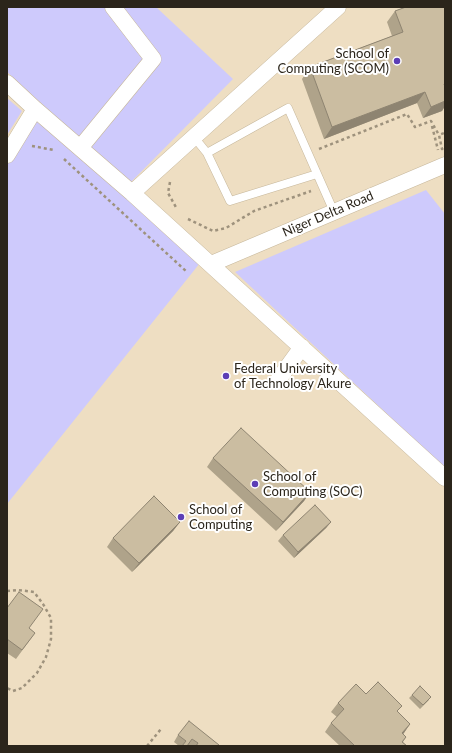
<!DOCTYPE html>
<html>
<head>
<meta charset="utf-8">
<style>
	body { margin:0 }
	#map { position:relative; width:452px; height:753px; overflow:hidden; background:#eedec2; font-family:Lato,sans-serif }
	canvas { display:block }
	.frame { position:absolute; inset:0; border:8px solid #2b251b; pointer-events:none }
</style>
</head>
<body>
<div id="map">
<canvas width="452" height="753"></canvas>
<div class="frame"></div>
</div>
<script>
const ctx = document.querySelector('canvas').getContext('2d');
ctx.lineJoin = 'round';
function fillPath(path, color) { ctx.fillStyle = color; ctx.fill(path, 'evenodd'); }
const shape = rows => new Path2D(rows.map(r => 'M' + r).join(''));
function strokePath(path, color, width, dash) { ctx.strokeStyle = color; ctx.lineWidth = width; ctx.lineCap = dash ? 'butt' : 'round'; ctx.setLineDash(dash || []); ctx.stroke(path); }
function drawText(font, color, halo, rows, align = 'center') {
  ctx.font = font + ' Lato,sans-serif'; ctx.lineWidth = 4; ctx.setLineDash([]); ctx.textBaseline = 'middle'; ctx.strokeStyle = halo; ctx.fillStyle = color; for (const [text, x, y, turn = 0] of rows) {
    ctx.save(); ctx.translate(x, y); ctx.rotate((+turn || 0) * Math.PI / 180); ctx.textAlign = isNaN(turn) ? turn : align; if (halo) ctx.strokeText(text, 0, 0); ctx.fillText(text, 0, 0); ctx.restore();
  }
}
fillPath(shape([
	[7,7,156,7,233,79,129,184,7,72],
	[7,98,22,111,7,135],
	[33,112,204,258,7,504,7,155],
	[426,190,445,214,445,468,235,272]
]), '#cecafc');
const lane = shape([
	[194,137,207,153,230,201,317,174],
	[207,153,288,108,334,212]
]);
const street = shape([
	[7,83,35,109,132,193,445,478],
	[80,148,153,59,113,7],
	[7,155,35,109],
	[132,193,338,7],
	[211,264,445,165],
	[278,380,302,347]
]);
strokePath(lane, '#c6b79b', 9);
strokePath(street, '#c6b79b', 17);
strokePath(shape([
	[432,126,438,150],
	[32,146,54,150],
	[443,148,442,149,439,135,444,133],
	[319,149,407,114,415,127,431,121,439,135],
	[64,159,187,272],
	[170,182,168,193,177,209],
	[188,219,213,231,226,228,254,211,311,191],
	[7,591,18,590,34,592,43,604,51,618,51,639,46,657,37,673,22,688,13,691,7,688],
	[147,746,161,729]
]), '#9e927d', 2.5, [3, 3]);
strokePath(lane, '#fff', 8);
strokePath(street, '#fff', 16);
fillPath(shape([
	[445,7,445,106,442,111,423,118,417,103,324,139,302,79,310,67,392,36,387,22,395,11],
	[213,458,310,492,304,501,276,531,207,467],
	[180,522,173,531,132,572,107,547,113,538],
	[331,522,326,528,294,558,278,541,283,535],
	[7,608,29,628,35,633,16,659,7,653],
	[366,694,398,712,410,724,403,734,406,737,403,742,407,746,340,746,325,732,331,723,337,717,331,712,338,703],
	[412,695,429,700,420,709,409,698],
	[178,735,218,746,189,746,188,745,188,746,179,746,174,742]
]), '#afa38a');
fillPath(shape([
	[425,92,417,103,324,139,332,127],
	[445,101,445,106,442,111,423,118,431,107],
	[310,492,304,501,276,531,283,522],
	[180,522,173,531,132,572,139,563],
	[331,522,326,528,294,558,298,552],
	[410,724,404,733,395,742,402,733]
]), '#8e8471');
const building = shape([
	[406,7,445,7,445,84,444,84,445,87,445,101,431,107,425,92,332,127,310,67,403,32,395,11,406,7],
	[241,428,310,492,283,522,213,458,241,428],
	[154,496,180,522,139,563,113,538,154,496],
	[315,505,331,522,298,552,283,535,315,505],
	[19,592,43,609,29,628,35,633,22,650,7,639,7,608,19,592],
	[378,682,402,706,397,711,410,724,402,733,406,737,402,742,407,746,355,746,331,723,344,709,338,703,356,684,366,694,378,682],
	[420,686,431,697,423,705,412,695,420,686],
	[189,721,219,745,218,746,196,746,198,743,192,739,187,746,182,746,186,741,178,735,189,721]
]);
fillPath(building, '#cbbda1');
strokePath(building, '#8e8471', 1);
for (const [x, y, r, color] of [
	[397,61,4,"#5c3eb6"],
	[226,376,4,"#5c3eb6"],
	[255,484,4,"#5c3eb6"],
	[181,517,4,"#5c3eb6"]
]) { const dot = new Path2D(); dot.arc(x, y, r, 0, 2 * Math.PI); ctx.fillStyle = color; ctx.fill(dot); strokePath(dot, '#fff', 1.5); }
drawText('13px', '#2b251b', '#fff', [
	["School of",389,54,"right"],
	["Computing (SCOM)",389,69,"right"],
	["Federal University",234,369],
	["of Technology Akure",234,384],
	["School of",263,477],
	["Computing (SOC)",263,492],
	["School of",189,510],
	["Computing",189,525]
], 'left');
drawText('13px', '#2b251b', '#fff', [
	["Niger Delta Road",328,214,-23]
]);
</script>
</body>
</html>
